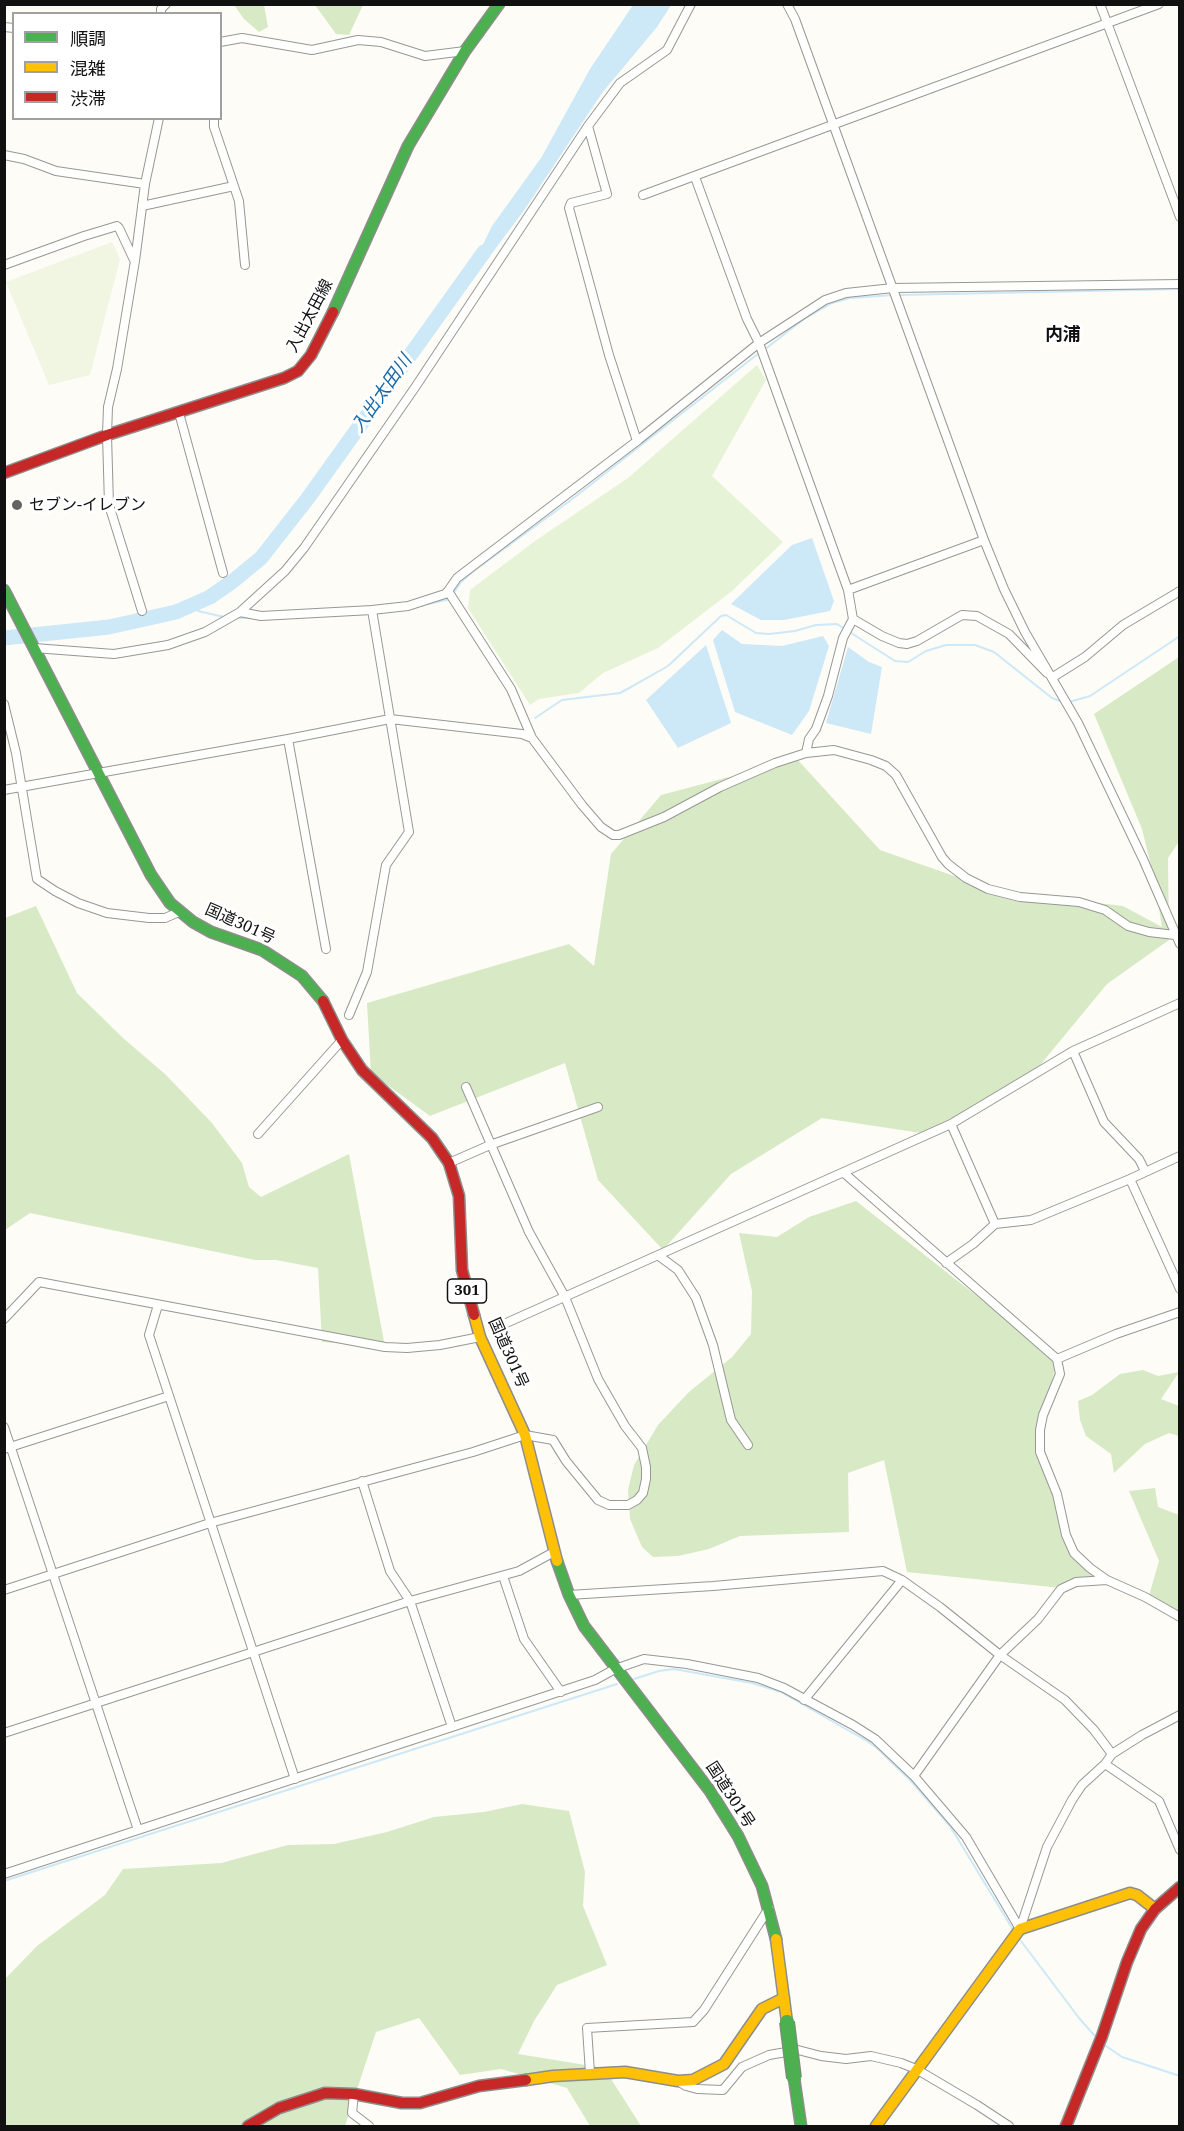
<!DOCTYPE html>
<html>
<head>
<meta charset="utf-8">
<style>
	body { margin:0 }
	#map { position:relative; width:1184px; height:2131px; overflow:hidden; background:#fdfcf7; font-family:"Noto Serif","Noto Sans JP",serif }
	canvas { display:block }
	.frame { position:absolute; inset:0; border:6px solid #111; pointer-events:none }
	.legend { position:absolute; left:12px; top:12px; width:210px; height:108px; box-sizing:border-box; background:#fff; border:2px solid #a0a0a0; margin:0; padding:8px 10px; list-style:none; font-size:18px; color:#111 }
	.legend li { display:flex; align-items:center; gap:12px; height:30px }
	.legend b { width:30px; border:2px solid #a0a0a0 }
</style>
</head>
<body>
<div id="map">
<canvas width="1184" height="2131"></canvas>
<div class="frame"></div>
<ul class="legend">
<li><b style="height:8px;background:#4caf50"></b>順調</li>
<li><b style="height:8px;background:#ffc107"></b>混雑</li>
<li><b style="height:8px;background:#c62828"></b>渋滞</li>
</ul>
</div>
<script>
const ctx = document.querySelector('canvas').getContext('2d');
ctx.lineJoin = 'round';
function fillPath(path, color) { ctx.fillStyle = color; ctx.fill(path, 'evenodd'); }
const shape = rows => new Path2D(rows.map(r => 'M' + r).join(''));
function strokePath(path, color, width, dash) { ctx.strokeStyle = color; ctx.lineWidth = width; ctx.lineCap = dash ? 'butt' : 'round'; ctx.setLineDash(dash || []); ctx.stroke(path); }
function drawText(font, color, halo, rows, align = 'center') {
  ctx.font = font + ' "Noto Serif","Noto Sans JP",serif'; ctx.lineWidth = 6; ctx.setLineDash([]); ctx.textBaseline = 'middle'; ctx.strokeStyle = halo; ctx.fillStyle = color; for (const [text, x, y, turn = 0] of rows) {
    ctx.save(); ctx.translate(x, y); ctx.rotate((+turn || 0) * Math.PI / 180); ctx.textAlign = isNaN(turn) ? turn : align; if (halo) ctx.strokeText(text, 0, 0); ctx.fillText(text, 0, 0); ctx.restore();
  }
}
fillPath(shape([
	[757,365,766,380,712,476,783,542,732,591,658,648,603,673,579,693,539,699,530,705,468,608,470,590,535,541,628,478]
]), '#e7f3d7');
fillPath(shape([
	[234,5,264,5,268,27,259,32,244,19],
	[315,5,363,5,349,35,336,34],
	[1179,657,1180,840,1168,858,1169,940,1107,984,1022,1087,921,1133,822,1118,731,1174,663,1250,598,1180,565,1063,430,1116,371,1073,367,1003,569,944,594,966,611,854,661,795,797,759,880,850,997,891,1123,906,1162,927,1154,878,1142,829,1094,714],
	[36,906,77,993,123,1038,165,1074,212,1123,242,1163,249,1187,261,1197,349,1154,385,1347,322,1342,318,1268,276,1260,255,1260,30,1213,5,1230,5,918],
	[856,1201,1057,1359,1039,1441,1071,1547,1097,1581,1061,1588,907,1572,884,1460,848,1473,849,1532,740,1536,709,1549,678,1556,653,1557,642,1547,630,1519,628,1490,634,1465,658,1425,689,1392,732,1357,751,1334,752,1291,739,1233,777,1237,809,1217],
	[1143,1370,1158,1376,1179,1372,1161,1399,1179,1406,1179,1436,1169,1433,1145,1444,1114,1473,1111,1454,1086,1436,1080,1420,1078,1401,1092,1395,1120,1374],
	[1155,1488,1158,1507,1179,1515,1179,1614,1148,1599,1159,1561,1129,1491],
	[522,1804,569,1811,585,1872,583,1906,607,1965,557,1985,534,2021,518,2054,604,2068,641,2126,590,2126,567,2088,501,2069,460,2075,419,2018,376,2032,345,2126,5,2126,4,1980,37,1946,105,1895,123,1869,221,1863,288,1845,334,1844,387,1832,434,1817,484,1812]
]), '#d8eac5');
fillPath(shape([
	[112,242,120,259,90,375,49,385,6,282]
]), '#f0f6e1');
fillPath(shape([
	[633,5,671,5,657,27,602,93,525,209,487,260,472,267,492,226,541,158,590,69],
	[812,538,834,601,830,611,784,620,761,620,731,604,792,545],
	[722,630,742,644,782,646,823,636,829,646,809,711,792,735,735,712,713,640],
	[706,645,731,723,678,748,646,700],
	[848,647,869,662,882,667,871,734,826,723]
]), '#cde8f7');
strokePath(shape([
	[898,295,1180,289],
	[764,350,804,319,832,303,850,298,893,295],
	[453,594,461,582,475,570,571,500,759,353],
	[190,606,198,611,224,617],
	[415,607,450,599],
	[236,618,254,618],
	[1069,702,1090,696,1180,636],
	[535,718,562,700,620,693,631,687,668,666,721,616,726,615,756,633,769,634,795,631,816,625,837,624,895,661,908,662,926,651,946,645,975,645,994,652,1052,698,1063,702],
	[634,1679,659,1671,674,1669,752,1683,781,1692,867,1741,877,1748,910,1780,950,1826,1012,1928],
	[4,1881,617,1684],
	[1021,1941,1079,2018,1094,2035],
	[1106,2046,1122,2057,1180,2076]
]), '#cde8f7', 2);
strokePath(shape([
	[4,638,109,627,176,612,210,597,233,581,261,558,308,498,484,252]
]), '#cde8f7', 15);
const street = shape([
	[787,4,795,19,984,540,1004,589,1025,632,1078,723,1143,859,1180,944],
	[1100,4,1180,217],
	[161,14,161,9,166,4],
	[4,27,14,28],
	[220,42,242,38,312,50,358,40,381,42,425,56,465,51],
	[214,118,214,127,239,201,245,265],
	[588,126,607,194,571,203,569,208,609,355,637,441],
	[4,155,24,159,56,171,145,184],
	[695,177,747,319,759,343,848,590,853,619,843,638,828,696,816,729,809,739,806,753],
	[643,195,1159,4],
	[142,206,234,186],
	[4,265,84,236,117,226,119,228,134,260],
	[179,413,223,573],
	[848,590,984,540],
	[448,591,457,578,637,441,759,343,825,300,846,293,893,288,1180,284],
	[142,611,109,505,107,435,108,407,117,369,135,261,145,184,159,118],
	[240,612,261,616,372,610,408,606,445,594,448,591,511,689,532,738,582,805,601,827,613,835,619,835,664,817,720,787,775,763,806,753,834,750,871,760,886,766,896,775,942,857,948,864,966,878,988,889,1020,897,1079,902,1105,910,1128,926,1149,932,1175,935],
	[853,619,882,636,899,643,907,644,917,641,962,615,977,616,1009,634,1047,673],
	[34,648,114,654,168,645,205,632,240,612,285,571,304,548,416,386,588,126,620,83,667,50,691,4],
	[1053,677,1085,657,1123,625,1180,591],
	[4,704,16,753,37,879,55,891,78,903,107,913,149,918,165,918,179,912],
	[288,739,326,949],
	[4,790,288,739,390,719,522,734,532,738],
	[349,1015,367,972,386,865,409,832,372,610],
	[1073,1051,1104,1122,1139,1159,1145,1171],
	[951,1124,995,1224],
	[258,1134,342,1040],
	[449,1163,490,1145,598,1107],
	[844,1173,1057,1359,1060,1374,1043,1415,1040,1430,1040,1452,1057,1494,1066,1535,1074,1553,1090,1568,1107,1580,1145,1597,1180,1617],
	[1130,1179,1180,1289],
	[659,1256,678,1270,696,1298,713,1345,731,1420,748,1445],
	[946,1263,973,1244,995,1224,1031,1220,1130,1179,1180,1156],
	[158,1305,149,1335,295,1779],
	[4,1319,39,1282,385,1347,407,1348,440,1345,480,1337],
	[504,1324,951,1124,1073,1051,1180,1003],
	[1057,1359,1116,1334,1180,1312],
	[4,1427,138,1830],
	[4,1449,169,1396],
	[362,1481,390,1571,410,1601,452,1727],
	[503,1576,524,1639,561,1692],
	[4,1590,210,1523,473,1452,525,1435,553,1440,566,1461,598,1500,609,1505,628,1505,637,1500,643,1493,646,1479,646,1467,642,1448,625,1426,598,1379,565,1297,529,1232,466,1087],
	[569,1595,713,1586,883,1571,902,1580,940,1607,1000,1655,1065,1700,1094,1730,1112,1754],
	[804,1700,902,1580],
	[4,1733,410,1601,519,1571,554,1552],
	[1105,1764,1159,1801,1180,1850],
	[914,1776,1000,1655,1038,1619,1061,1589,1076,1582,1107,1580],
	[4,1874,595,1680,615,1669,644,1659,687,1664,758,1678,784,1688,853,1725,875,1739,914,1776,966,1837,1020,1929],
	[1020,1929,1047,1847,1072,1800,1082,1785,1105,1764,1112,1754,1142,1735,1180,1715],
	[590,2073,587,2028,693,2022,704,2010,769,1908],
	[678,2081,686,2086,697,2089,723,2090,742,2067,769,2055,798,2050,821,2056,846,2059,871,2056,901,2063,916,2069,977,2105,1009,2126],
	[354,2094,352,2113,369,2126]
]);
const fast = shape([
	[333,312,408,146,465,51,499,4],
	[4,590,151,875,170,903,193,922,211,932,262,950,302,976,323,1001],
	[557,1561,569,1595,584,1626,710,1791,738,1836,762,1886,776,1939],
	[794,2078,801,2126]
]);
const slow = shape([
	[474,1315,480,1337,525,1435,557,1561],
	[776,1939,787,2022],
	[526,2080,553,2076,625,2072,678,2081,693,2080,724,2064,762,2009,784,1998],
	[876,2126,1020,1929,1130,1893,1137,1895,1155,1909]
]);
const jam = shape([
	[4,473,107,435,284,378,298,371,311,355,333,312],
	[323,1001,342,1040,362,1070,432,1138,449,1163,459,1196,462,1270,474,1315],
	[248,2126,279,2108,325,2093,354,2094,402,2103,420,2103,479,2086,526,2080],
	[1066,2126,1102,2036,1127,1962,1141,1929,1155,1909,1180,1887]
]);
strokePath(street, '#979795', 10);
strokePath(fast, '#8e8d8b', 13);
strokePath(slow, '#8e8d8b', 13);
strokePath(jam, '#8e8d8b', 13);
strokePath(street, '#fffffe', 8);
strokePath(fast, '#4caf50', 10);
strokePath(slow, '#ffc107', 10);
strokePath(jam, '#c62828', 10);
const fastBridge = shape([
	[787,2022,794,2078]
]);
strokePath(fastBridge, '#858482', 16, []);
strokePath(fastBridge, '#4caf50', 14);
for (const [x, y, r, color] of [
	[17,505,6,"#646362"]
]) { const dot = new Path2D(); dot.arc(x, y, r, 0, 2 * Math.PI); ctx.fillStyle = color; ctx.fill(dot); strokePath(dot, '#fff', 2); }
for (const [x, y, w] of [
	[467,1291,39]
]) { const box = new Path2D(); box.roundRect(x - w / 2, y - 12, w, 24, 4.5); ctx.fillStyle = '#fff'; ctx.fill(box); strokePath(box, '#111', 1.5); }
drawText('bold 15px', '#111', null, [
	["301",467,1291]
]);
drawText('16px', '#111', '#fff', [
	["入出太田線",310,316,-62],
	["国道301号",240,924,24],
	["国道301号",508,1353,66],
	["国道301号",730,1795,57]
]);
drawText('16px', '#111', '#fff', [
	["セブン-イレブン",29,505]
], 'left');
drawText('bold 18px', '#111', '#fff', [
	["内浦",1063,335]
]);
drawText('italic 18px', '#1768a6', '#fff', [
	["入出太田川",382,394,-55]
]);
</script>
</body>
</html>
